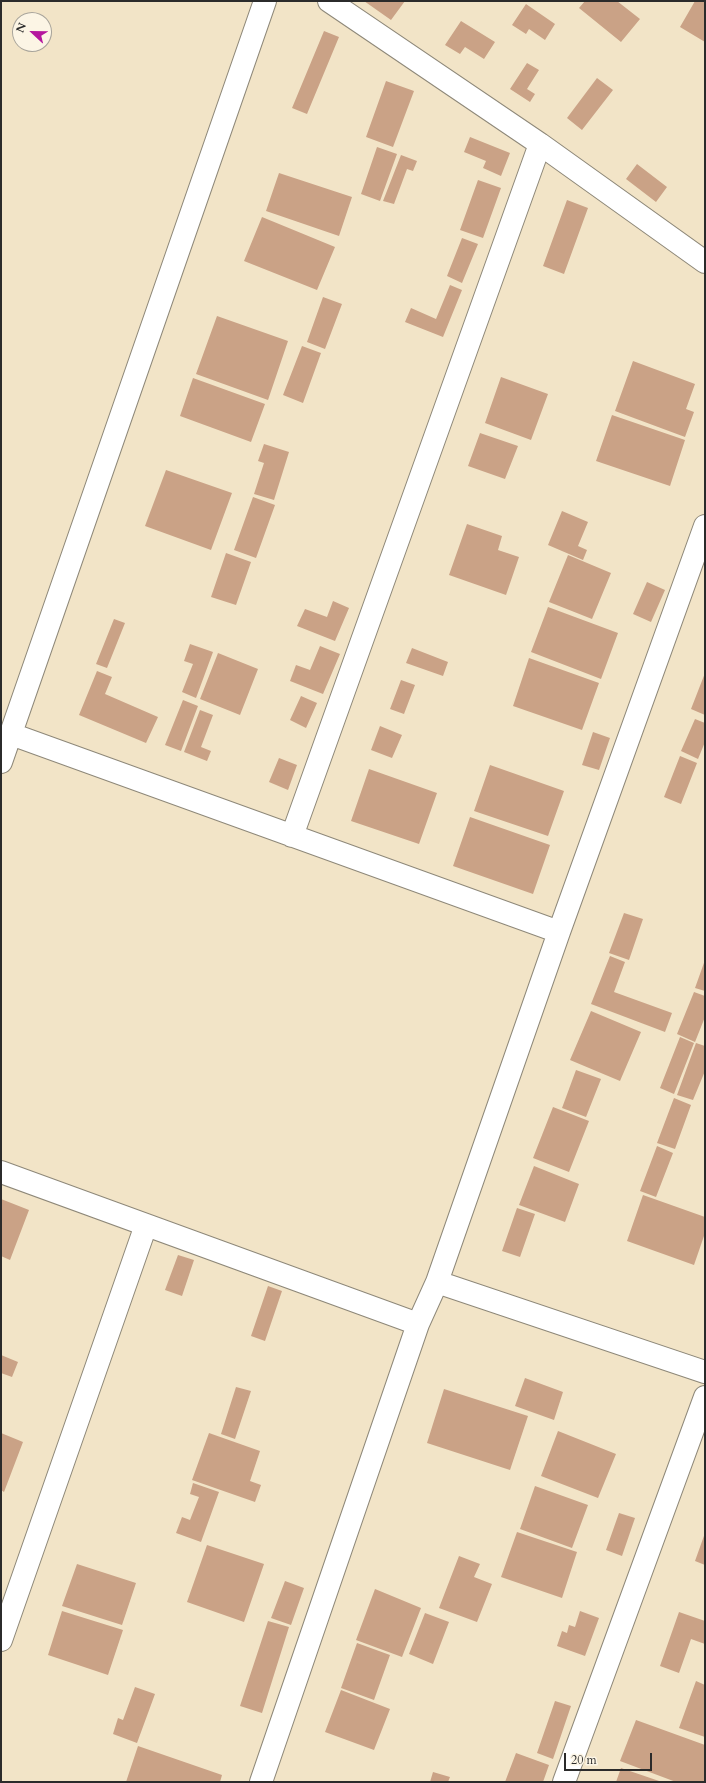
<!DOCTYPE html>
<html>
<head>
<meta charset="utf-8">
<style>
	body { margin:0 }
	#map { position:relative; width:706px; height:1783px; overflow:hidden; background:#f2e4c7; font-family:Cardo,serif }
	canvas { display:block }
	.frame { position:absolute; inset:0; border:2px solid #2b2b2b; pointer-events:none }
	.north { position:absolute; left:12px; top:12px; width:40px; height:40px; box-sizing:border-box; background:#fcf5e5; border:1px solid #a8a49b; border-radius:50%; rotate:292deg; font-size:11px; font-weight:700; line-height:16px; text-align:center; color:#2b2b2b }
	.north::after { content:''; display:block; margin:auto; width:14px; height:18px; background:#b5179e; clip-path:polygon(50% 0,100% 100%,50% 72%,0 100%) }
	.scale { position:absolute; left:564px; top:1753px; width:88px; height:18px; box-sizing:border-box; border:2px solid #2b2b2b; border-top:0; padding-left:5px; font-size:12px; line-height:14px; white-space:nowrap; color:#2b2b2b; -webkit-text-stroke:3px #fcf5e5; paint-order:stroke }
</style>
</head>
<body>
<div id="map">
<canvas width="706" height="1783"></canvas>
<div class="frame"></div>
<div class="north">N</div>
<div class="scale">20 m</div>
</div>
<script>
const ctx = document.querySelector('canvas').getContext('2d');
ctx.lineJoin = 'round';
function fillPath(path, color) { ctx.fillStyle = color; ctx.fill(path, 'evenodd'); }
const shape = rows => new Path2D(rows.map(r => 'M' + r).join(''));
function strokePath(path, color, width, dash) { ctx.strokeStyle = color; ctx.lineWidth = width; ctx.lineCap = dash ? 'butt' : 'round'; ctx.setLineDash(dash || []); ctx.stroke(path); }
fillPath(shape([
	[364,1,405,1,391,20],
	[585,1,617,1,640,19,621,42,579,8],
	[695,1,705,1,705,42,680,27],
	[526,4,555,24,545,40,529,29,526,34,512,25],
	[461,21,495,42,484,59,465,47,460,54,445,45],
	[324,31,339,37,307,114,292,108],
	[527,63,539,70,527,89,535,94,530,102,510,89],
	[597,78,613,90,582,130,567,118],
	[386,81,414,91,393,147,366,137],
	[470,137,510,153,501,176,483,168,486,161,464,152],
	[377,147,397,154,380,201,361,194],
	[401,155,417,161,413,171,407,169,394,204,383,201],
	[637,164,667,187,656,202,626,179],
	[279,173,352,197,339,236,266,211],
	[478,180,501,188,483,238,460,230],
	[567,200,588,208,564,274,543,266],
	[262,217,335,247,317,290,244,261],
	[462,238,478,244,462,283,447,276],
	[450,285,462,290,443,337,405,322,411,308,436,319],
	[323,297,342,304,325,349,307,342],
	[217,316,288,341,268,400,196,374],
	[302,346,321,353,303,403,283,395],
	[633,361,695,384,686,409,694,412,685,437,615,411],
	[501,377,548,394,531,440,485,423],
	[193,378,265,404,251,442,180,416],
	[612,415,685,440,670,486,596,461],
	[480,433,518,446,505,479,468,466],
	[264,444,289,452,274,500,254,494,264,463,258,461],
	[166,470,232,493,211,550,145,526],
	[253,497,275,505,256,558,234,550],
	[562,511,588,522,578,546,587,550,583,560,548,545],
	[467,524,502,536,498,550,519,557,506,595,449,575],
	[226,553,251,562,236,605,211,597],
	[568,555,611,573,592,619,549,602],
	[647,582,665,590,651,622,633,614],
	[333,601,349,608,335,641,297,626,305,609,327,617],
	[548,607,618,633,601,679,531,652],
	[114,619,125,623,107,668,96,664],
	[190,644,213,652,196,698,182,692,193,664,184,661],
	[320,646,340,654,323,694,290,681,296,665,310,670],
	[412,648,448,662,443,676,406,663],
	[218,653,258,669,240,715,200,699],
	[529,658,599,683,582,730,513,706],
	[97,671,112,677,105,694,158,717,146,743,79,715],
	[705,673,705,715,691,709],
	[401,680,415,685,404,714,390,709],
	[301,696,317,703,306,728,290,720],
	[183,700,198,706,181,751,165,745],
	[200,710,213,715,201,747,211,751,207,761,184,752],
	[695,719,705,723,705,742,698,759,681,751],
	[380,726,402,735,392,758,371,750],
	[593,732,610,738,599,770,582,765],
	[680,756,697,763,681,804,664,797],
	[279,758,297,765,288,790,269,782],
	[490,765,564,791,548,836,474,811],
	[369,769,437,793,419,844,351,821],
	[470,817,550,845,533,894,453,866],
	[624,913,643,919,629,960,609,953],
	[610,956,625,962,614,992,672,1013,665,1032,591,1004],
	[705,960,705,991,695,988],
	[694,992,705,996,705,1017,695,1042,677,1034],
	[591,1011,641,1032,620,1081,570,1060],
	[680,1037,694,1043,674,1094,660,1088],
	[696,1043,705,1046,705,1071,693,1100,677,1095],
	[576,1070,601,1079,586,1117,562,1108],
	[674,1098,691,1105,675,1149,657,1143],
	[553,1107,589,1121,569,1172,533,1158],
	[657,1146,673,1153,656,1197,640,1191],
	[534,1166,579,1184,565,1222,519,1205],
	[643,1195,705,1217,705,1233,694,1265,627,1241],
	[1,1199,29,1210,10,1260,1,1256],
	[517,1208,535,1214,520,1257,502,1251],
	[178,1255,194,1260,182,1296,165,1290],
	[268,1286,282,1291,265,1341,251,1336],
	[1,1355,18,1362,12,1377,1,1373],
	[525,1378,563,1392,554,1420,515,1406],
	[236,1387,251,1391,235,1439,221,1434],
	[444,1389,528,1416,510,1470,427,1443],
	[558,1431,616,1454,598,1498,541,1476],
	[1,1433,23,1442,4,1492,1,1490],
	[209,1433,260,1451,250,1481,261,1485,255,1502,192,1480],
	[193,1483,219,1492,201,1542,176,1533,182,1517,190,1520,199,1497,190,1494],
	[535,1486,588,1505,572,1548,520,1529],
	[619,1513,635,1518,622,1556,606,1550],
	[517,1532,577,1552,562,1598,501,1577],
	[705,1533,705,1565,695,1561],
	[207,1545,264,1564,244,1622,187,1602],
	[459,1556,480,1564,474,1577,492,1584,477,1622,439,1608],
	[77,1564,136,1583,122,1625,62,1606],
	[285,1581,304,1588,291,1625,271,1618],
	[375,1589,421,1608,402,1657,356,1640],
	[62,1611,123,1630,108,1675,48,1655],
	[580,1611,599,1618,585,1656,557,1646,562,1631,567,1633,569,1625,575,1627],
	[679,1612,705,1621,705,1644,691,1639,679,1673,660,1666],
	[425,1613,449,1622,433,1664,409,1654],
	[268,1621,289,1627,262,1713,240,1706],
	[357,1643,390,1655,374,1700,341,1688],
	[696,1681,705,1685,705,1737,679,1728],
	[135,1687,155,1694,137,1743,113,1734,118,1718,123,1720],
	[341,1690,390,1709,374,1750,325,1732],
	[555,1701,571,1706,553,1759,537,1753],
	[636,1720,705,1745,705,1782,676,1782,620,1761],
	[138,1746,222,1775,220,1782,126,1782],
	[516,1753,549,1765,543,1782,505,1782],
	[621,1768,662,1782,616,1782],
	[433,1772,450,1777,448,1782,430,1782]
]), '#caa286');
const minor = shape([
	[329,1,540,144,705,262],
	[11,734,559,932],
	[1,762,265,1],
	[292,836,540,144],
	[1,1172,418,1324],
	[437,1282,705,1372],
	[1,1640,146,1225],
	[261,1782,418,1324,437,1282,559,932,705,526],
	[564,1782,705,1397]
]);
strokePath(minor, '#8e8879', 24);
strokePath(minor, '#fff', 22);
</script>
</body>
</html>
